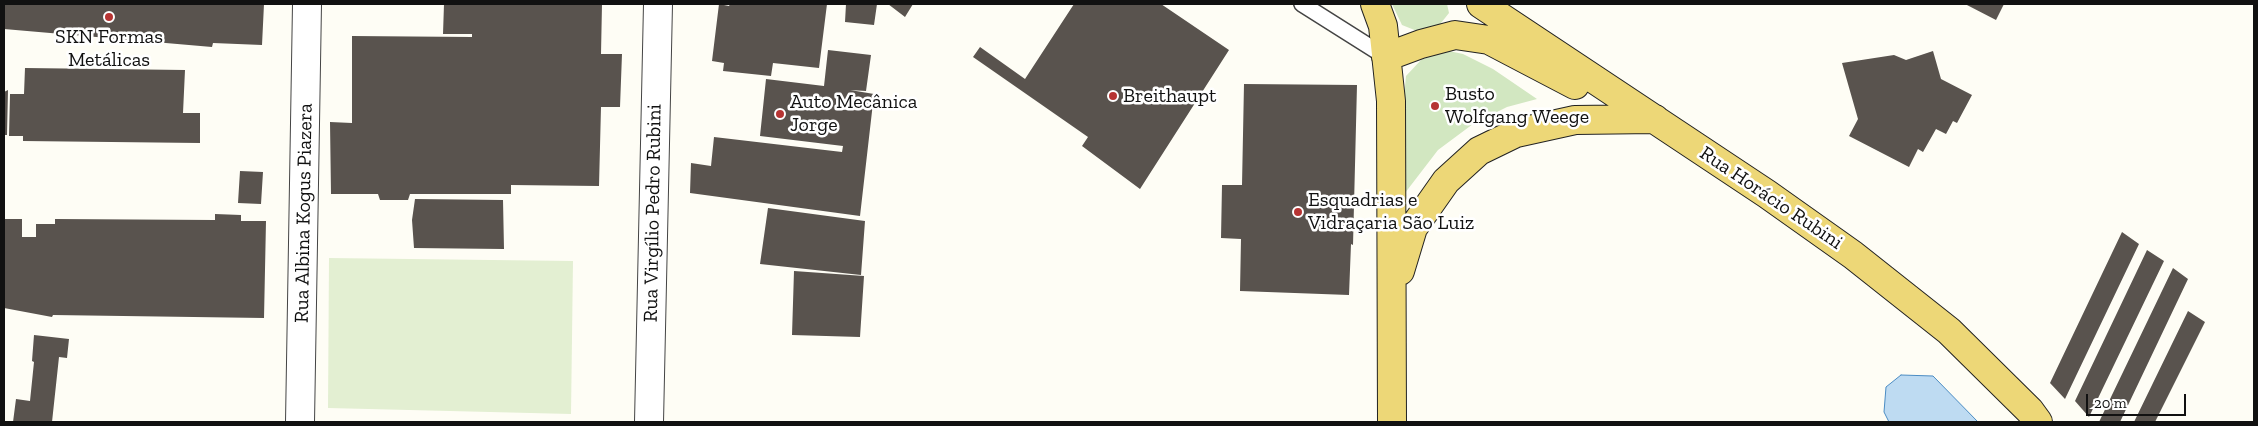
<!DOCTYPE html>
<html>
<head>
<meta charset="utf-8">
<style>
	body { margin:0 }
	#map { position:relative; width:2258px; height:426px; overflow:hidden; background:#fefdf5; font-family:"Zilla Slab",serif }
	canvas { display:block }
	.frame { position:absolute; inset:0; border:5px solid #111; pointer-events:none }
	.scale { position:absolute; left:2086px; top:394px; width:100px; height:22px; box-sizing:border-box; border:2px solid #111; border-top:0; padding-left:6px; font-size:15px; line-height:18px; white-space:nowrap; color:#111; -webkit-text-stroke:4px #fff; paint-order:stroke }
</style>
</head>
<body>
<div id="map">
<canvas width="2258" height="426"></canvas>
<div class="frame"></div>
<div class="scale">20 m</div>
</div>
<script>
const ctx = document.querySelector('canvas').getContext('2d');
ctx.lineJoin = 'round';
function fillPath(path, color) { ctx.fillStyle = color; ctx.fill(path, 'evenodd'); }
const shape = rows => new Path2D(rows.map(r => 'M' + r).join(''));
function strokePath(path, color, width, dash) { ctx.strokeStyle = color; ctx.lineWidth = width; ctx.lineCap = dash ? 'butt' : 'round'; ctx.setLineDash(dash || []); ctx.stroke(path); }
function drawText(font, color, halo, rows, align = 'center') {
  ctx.font = font + ' "Zilla Slab",serif'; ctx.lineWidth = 5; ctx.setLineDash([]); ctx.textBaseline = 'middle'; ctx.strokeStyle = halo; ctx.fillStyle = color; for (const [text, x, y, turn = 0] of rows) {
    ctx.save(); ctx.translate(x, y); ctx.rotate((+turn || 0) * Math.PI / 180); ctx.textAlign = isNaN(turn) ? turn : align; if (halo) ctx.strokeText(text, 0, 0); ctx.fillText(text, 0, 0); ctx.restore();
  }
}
fillPath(shape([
	[1392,4,1447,4,1449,13,1437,28,1417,31,1402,25],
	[1444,50,1463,54,1493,69,1537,99,1507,107,1473,124,1438,150,1405,193,1404,97,1406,76,1421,60]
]), '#d2e7c1');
fillPath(shape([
	[329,258,573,261,571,414,328,408]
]), '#e3efd2');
const water = shape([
	[1901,375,1933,376,1978,422,1889,422,1884,412,1886,387,1901,375]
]);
fillPath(water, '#bedbf2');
strokePath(water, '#4b8cc3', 1);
fillPath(shape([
	[4,4,264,4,262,45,213,43,212,47,4,29],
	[444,4,602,4,601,54,622,54,620,107,601,107,599,186,511,185,511,194,410,194,408,200,380,200,378,194,331,194,330,122,352,123,352,36,472,37,472,34,443,34],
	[719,4,729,6,730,4,827,4,819,68,773,63,771,76,723,71,724,63,712,61],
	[846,4,877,4,874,25,845,22],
	[888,4,913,4,905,17],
	[1074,4,1161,4,1229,50,1140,189,1082,146,1088,137,973,57,980,47,1025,79],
	[1965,4,2004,4,1996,20],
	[828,50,871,55,866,91,850,90,874,94,860,216,690,193,691,163,711,166,714,137,842,152,843,146,760,136,766,79,824,86],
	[1933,51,1941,79,1972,95,1957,123,1953,121,1946,134,1936,129,1923,152,1918,149,1909,167,1849,136,1858,119,1842,63,1894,55,1906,60],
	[25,68,185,70,183,113,200,113,200,143,23,141,23,136,9,136,10,94,24,94],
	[1244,84,1357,85,1353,245,1351,244,1349,295,1240,291,1241,239,1221,238,1222,185,1242,185],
	[8,90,7,135,4,135,4,92],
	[240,171,263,172,261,204,238,203],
	[415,199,503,200,504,249,414,248,412,220],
	[768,208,865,221,861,275,760,264],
	[215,214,241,215,241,221,266,221,264,318,53,315,52,317,4,308,4,219,22,219,22,237,36,237,36,224,55,224,55,219,215,220],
	[2122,232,2139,244,2065,399,2050,383],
	[2147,250,2164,261,2089,417,2075,401],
	[2173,268,2188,279,2120,422,2099,422],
	[794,271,864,276,860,337,792,335],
	[2188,311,2205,322,2155,422,2134,422],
	[34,335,69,339,67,358,59,357,52,422,13,422,16,399,30,401,34,362,32,361]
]), '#59534e');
const lane = shape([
	[1302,4,1386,57]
]);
const street = shape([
	[300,422,307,4],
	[649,422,658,4]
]);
const primary = shape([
	[1375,4,1383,26,1391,101,1392,422],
	[1481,4,1767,194,1853,255,1949,331,2030,411,2038,422],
	[1386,57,1421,44,1455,35,1489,40,1575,85],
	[1400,271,1413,228,1446,181,1479,151,1516,133,1575,120,1655,119]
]);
strokePath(lane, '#444', 18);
strokePath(street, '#444', 30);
strokePath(primary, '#222', 30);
strokePath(lane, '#fff', 15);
strokePath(street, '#fff', 28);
strokePath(primary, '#edd777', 28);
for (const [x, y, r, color] of [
	[109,17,5,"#b63433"],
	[1113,96,5,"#b63433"],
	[1435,106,5,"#b63433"],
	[780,114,5,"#b63433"],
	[1298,212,5,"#b63433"]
]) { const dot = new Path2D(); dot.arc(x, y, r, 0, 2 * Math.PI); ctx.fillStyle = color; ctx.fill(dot); strokePath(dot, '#fff', 2); }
drawText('20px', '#111', '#fff', [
	["SKN Formas",109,37,"center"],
	["Metálicas",109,60,"center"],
	["Busto",1445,94],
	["Wolfgang Weege",1445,117],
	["Breithaupt",1123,96],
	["Auto Mecânica",790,102],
	["Jorge",790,125],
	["Esquadrias e",1308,200],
	["Vidraçaria São Luiz",1308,223]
], 'left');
drawText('20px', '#111', '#fff', [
	["Rua Horácio Rubini",1771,198,34],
	["Rua Albina Kogus Piazera",304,213,-89],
	["Rua Virgílio Pedro Rubini",653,213,-89]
]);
</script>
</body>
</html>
